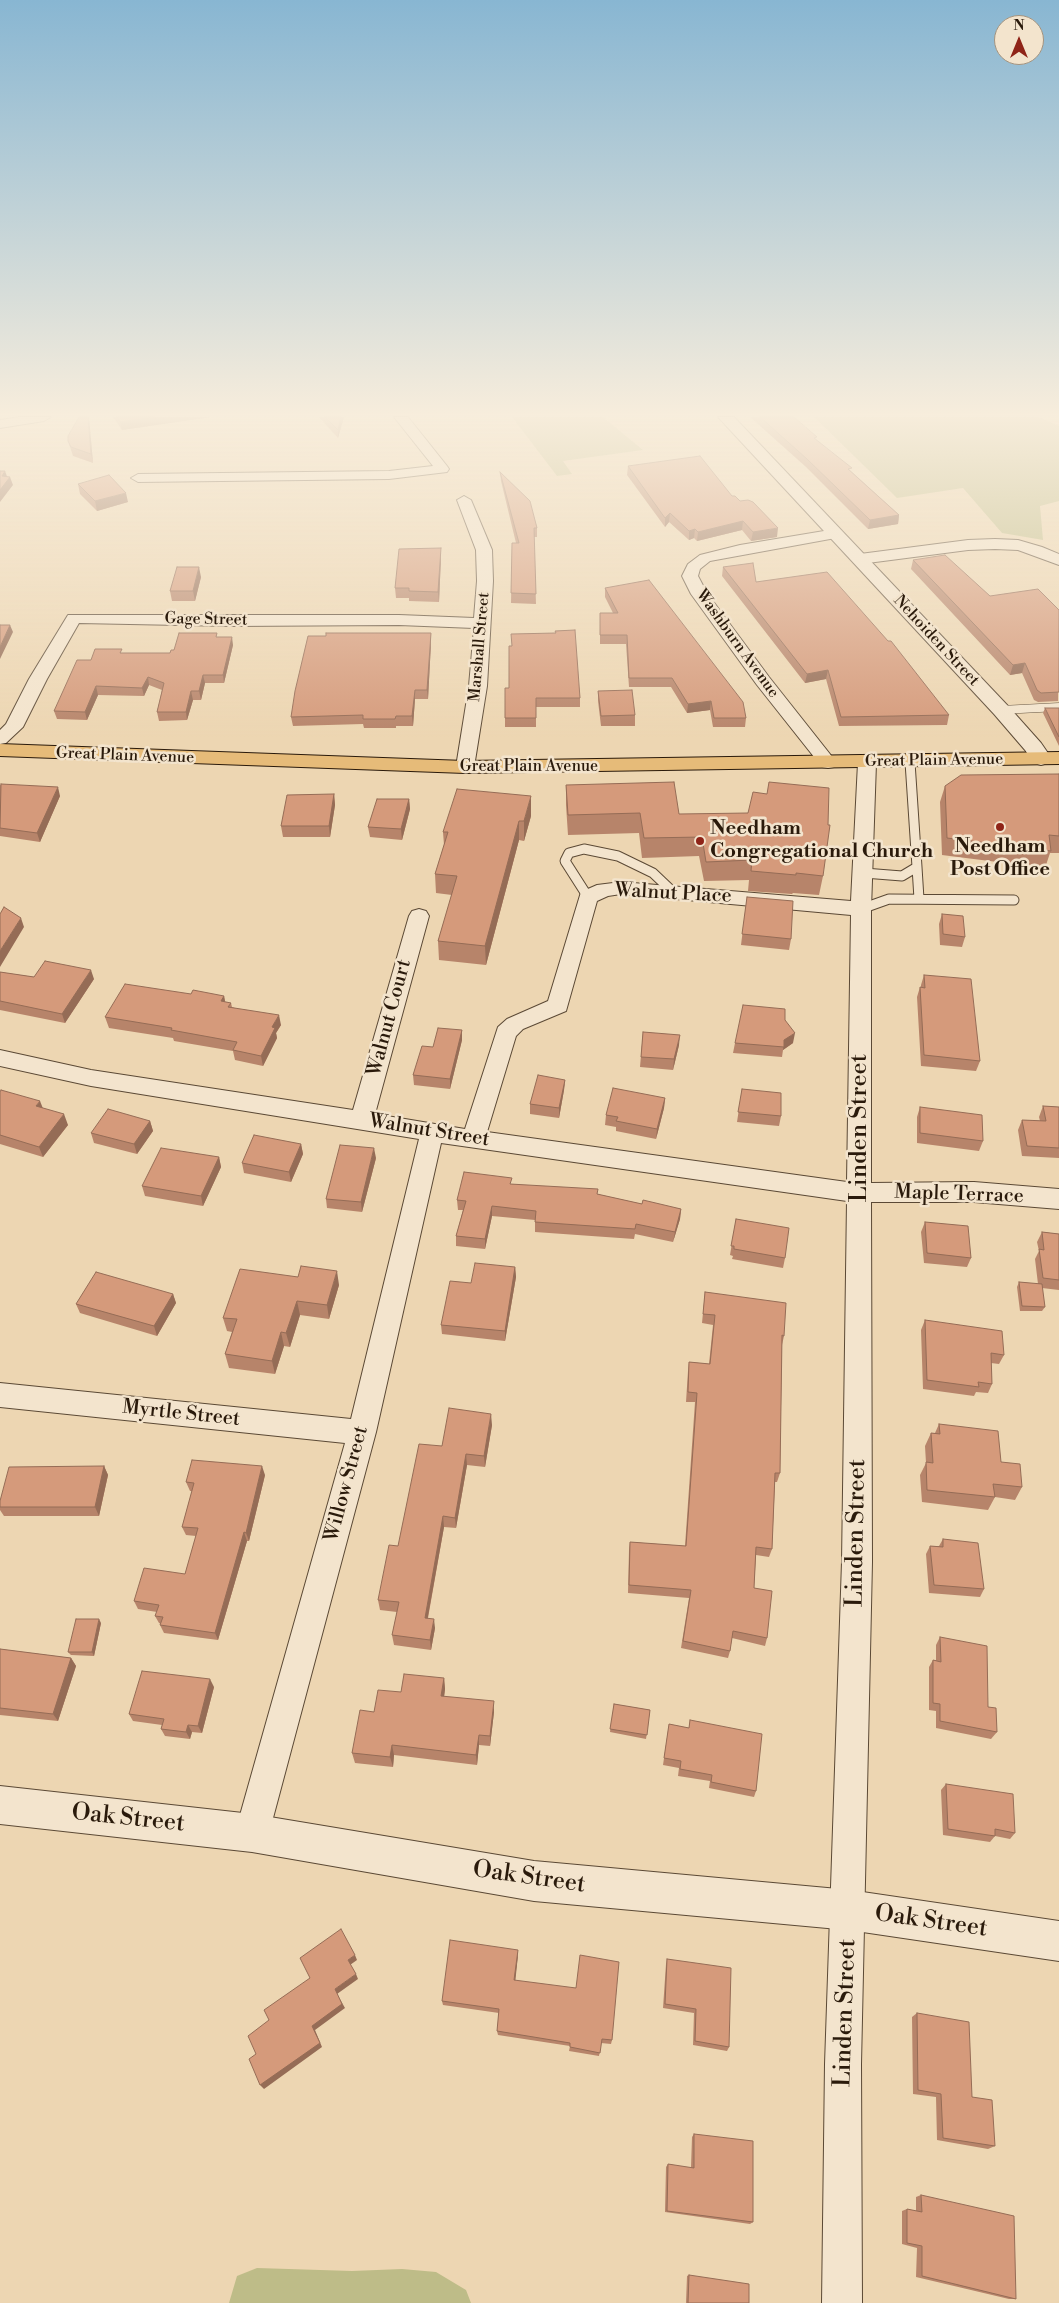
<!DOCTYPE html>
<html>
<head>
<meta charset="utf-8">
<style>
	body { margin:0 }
	#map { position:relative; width:1059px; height:2303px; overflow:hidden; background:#edd6b2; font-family:"Libre Bodoni",serif }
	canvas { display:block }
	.north { position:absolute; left:994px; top:15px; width:50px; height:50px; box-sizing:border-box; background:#f3e4cd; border:1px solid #a3937f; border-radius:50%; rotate:0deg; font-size:14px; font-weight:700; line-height:20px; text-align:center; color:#2a1a0b }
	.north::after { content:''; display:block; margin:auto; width:18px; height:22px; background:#8f2418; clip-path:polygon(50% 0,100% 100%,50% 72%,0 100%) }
</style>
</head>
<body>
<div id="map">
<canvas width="1059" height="2303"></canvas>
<div class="north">N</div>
</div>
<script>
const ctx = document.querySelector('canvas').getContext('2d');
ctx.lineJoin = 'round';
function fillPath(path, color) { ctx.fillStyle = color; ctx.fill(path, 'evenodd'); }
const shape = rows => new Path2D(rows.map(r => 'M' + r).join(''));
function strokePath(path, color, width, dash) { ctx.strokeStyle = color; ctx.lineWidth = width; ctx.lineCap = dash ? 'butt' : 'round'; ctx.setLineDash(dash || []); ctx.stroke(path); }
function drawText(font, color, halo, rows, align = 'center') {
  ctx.font = font + ' "Libre Bodoni",serif'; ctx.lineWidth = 5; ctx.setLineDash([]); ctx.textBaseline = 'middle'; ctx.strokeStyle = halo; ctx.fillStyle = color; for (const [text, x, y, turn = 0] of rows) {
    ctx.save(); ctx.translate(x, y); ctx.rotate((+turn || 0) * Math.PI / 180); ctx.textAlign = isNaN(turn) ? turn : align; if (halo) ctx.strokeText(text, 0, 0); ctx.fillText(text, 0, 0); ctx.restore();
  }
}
fillPath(shape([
	[512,417,603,417,643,450,563,461,572,474,557,476],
	[814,417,1039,417,1059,426,1059,501,1040,506,1043,540,1002,533,963,488,897,498],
	[257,2268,352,2271,402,2269,436,2272,466,2290,471,2303,229,2303,237,2276]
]), '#bebc88');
const serviceFar1 = shape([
	[1001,710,1059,707]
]);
const service = shape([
	[917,867,919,899],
	[864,873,902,876,917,867,910,762],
	[588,897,565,861,569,853,584,849,618,856,653,873,673,892],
	[861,909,889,899,1014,900]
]);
const minor = shape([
	[20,417,51,417,44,421,0,428,0,420,20,417],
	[394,417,408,417,447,466,449,469,447,472,389,479,138,482,131,478,138,474,389,471,433,466,394,417],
	[464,496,471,500,492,550,493,581,487,686,474,767,471,771,459,771,456,767,469,686,474,628,399,625,231,626,79,623,47,679,23,727,6,743,0,744,0,730,6,724,29,679,68,615,399,615,474,618,477,581,476,550,457,500,464,496],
	[836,529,844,534,841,537,710,561,700,569,698,576,707,593,769,677,837,763,834,767,828,768,822,767,757,685,691,594,682,576,688,564,700,555,740,545,836,529],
	[995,539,1018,540,1042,547,1059,554,1059,565,1018,550,995,549,968,550,860,564,855,562,852,559,855,556,860,554,968,540,995,539],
	[867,758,873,759,876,763,871,909,871,1183,974,1182,1059,1189,1059,1209,974,1202,871,1202,872,1562,861,2064,862,2303,822,2303,825,2064,842,1562,847,1201,441,1143,376,1432,269,1833,264,1845,252,1850,240,1845,235,1833,345,1443,0,1407,0,1383,351,1419,419,1139,91,1086,0,1066,0,1050,91,1070,353,1110,409,916,412,911,419,909,426,911,429,916,375,1114,465,1129,498,1027,507,1019,548,1001,581,892,597,885,621,882,851,901,858,763,861,759,867,758],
	[621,894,851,915,847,1182,487,1132,516,1036,523,1029,566,1011,597,901,608,896,621,894]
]);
const tertiary = shape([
	[718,417,734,417,1008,706,1041,743,1052,759,1048,763,1041,765,1034,763,1025,750,994,714,718,417],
	[0,1786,252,1814,534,1861,849,1890,1059,1921,1059,1961,849,1930,534,1901,252,1852,0,1824,0,1786]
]);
const primary = shape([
	[0,744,465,761,1059,752,1059,764,465,773,0,756,0,744]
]);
strokePath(serviceFar1, '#5b4935', 9);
strokePath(service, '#5b4935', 11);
strokePath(minor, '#5b4935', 2);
strokePath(tertiary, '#5b4935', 2);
strokePath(primary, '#2a1a0b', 2);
strokePath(serviceFar1, '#f3e4cd', 8);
strokePath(service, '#f3e4cd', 9);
fillPath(minor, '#f3e4cd');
fillPath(tertiary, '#f3e4cd');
fillPath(primary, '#e6bb79');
fillPath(shape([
	[89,417,93,463,73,456,68,441],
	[113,417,211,417,122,430],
	[319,417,344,417,338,438],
	[750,417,794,417,817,440,899,515,898,524,868,529,806,467],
	[628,466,732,496,777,537,751,541,742,530,697,541,694,538,689,540,669,522,665,527,627,475],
	[500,472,537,528,537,537,534,537,536,604,511,603,512,543,516,543,501,481],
	[78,484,128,502,97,511,80,494],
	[441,557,439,602,409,601,409,598,396,598,395,588],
	[913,560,990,596,1059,610,1058,701,1038,702,1034,700,1022,673,1010,675,911,569],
	[723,567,756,582,949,715,947,725,839,726,826,679,805,683,722,576],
	[201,577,195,601,172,601,170,591],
	[605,588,746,718,745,727,713,727,710,710,687,713,671,687,629,687,626,644,600,644,600,613,613,613,605,597],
	[431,633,431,643,428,699,415,699,413,726,396,726,396,728,364,728,363,724,293,726,291,717],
	[217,637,233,645,224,683,205,683,201,700,193,700,187,720,159,721,157,712,162,690,149,685,144,696,98,695,87,720,57,719,54,711,91,660,123,653,170,653,174,650],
	[505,688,580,698,580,707,536,707,536,727,505,727],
	[598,691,635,715,635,726,601,726,598,701],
	[1045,708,1059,708,1059,746,1043,713],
	[1059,774,1059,853,1050,853,1045,868,942,855,940,802,945,786],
	[0,785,60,796,40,842,0,836],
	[566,785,679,814,823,876,819,895,793,893,792,894,748,891,749,880,704,881,699,856,642,858,639,833,568,835,566,805],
	[334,794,335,805,330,837,283,837,281,826],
	[409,799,410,809,402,840,370,837,368,827],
	[531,816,524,841,519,840,486,965,439,960,438,941,452,895,436,893,435,874,444,845,443,832],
	[747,897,791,939,789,950,741,945],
	[942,914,965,937,962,947,940,945,939,924],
	[0,972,34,977,94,979,65,1023,0,1010,0,1011],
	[924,975,980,1061,976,1071,921,1066,917,997,920,987,921,987,921,985],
	[191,994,224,996,225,1002,231,1003,232,1007,281,1025,276,1033,277,1038,263,1066,235,1060,233,1051,174,1041,173,1038,109,1028,105,1017],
	[785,1020,793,1043,783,1050,782,1057,733,1053,735,1043],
	[462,1030,462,1040,450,1089,414,1085,413,1075,433,1047],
	[643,1032,679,1045,673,1070,640,1067],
	[565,1080,564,1090,559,1118,530,1114,530,1104],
	[742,1089,781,1116,779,1126,737,1122],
	[0,1092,42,1108,68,1125,43,1157,0,1144],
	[665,1098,664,1108,656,1139,616,1131,616,1127,605,1125,606,1115],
	[1043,1106,1059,1107,1059,1158,1022,1156,1018,1130,1022,1120,1040,1121,1039,1117],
	[920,1107,983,1141,979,1151,917,1143,917,1117],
	[150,1121,153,1131,137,1154,94,1143,91,1133],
	[301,1144,303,1154,291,1182,244,1173,242,1163],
	[219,1157,221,1167,203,1206,145,1196,142,1186],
	[376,1158,362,1212,327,1208,326,1199],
	[512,1184,597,1194,642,1204,681,1209,680,1219,673,1242,635,1234,634,1239,535,1232,535,1220,492,1216,485,1249,456,1246,456,1236,463,1210,458,1210,457,1200],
	[736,1219,785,1258,783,1268,732,1259,733,1256,730,1255],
	[925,1222,971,1258,967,1267,924,1263,921,1232],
	[1042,1232,1059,1234,1059,1290,1042,1288,1045,1307,1042,1311,1020,1311,1017,1287,1019,1282,1038,1284,1035,1259,1039,1251,1037,1242],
	[515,1267,516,1277,505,1341,442,1334,441,1325,471,1283],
	[339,1285,329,1319,300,1315,290,1347,284,1346,275,1374,229,1368,225,1354,232,1332,227,1331,223,1318],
	[705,1292,784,1336,782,1345,780,1473,777,1482,775,1482,772,1549,769,1557,756,1555,754,1588,767,1638,765,1646,732,1638,730,1651,728,1658,681,1648,689,1598,628,1593,629,1550,630,1542,685,1546,695,1402,686,1402,688,1371,689,1362,709,1364,713,1325,702,1323],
	[173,1294,176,1303,157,1336,80,1313,76,1304],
	[925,1320,1004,1355,999,1364,991,1363,992,1384,988,1393,976,1392,974,1396,923,1389,921,1330],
	[939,1424,1001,1462,1022,1487,1015,1500,995,1497,988,1510,922,1502,920,1475,926,1463,925,1446,931,1433,935,1433],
	[492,1425,485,1467,467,1465,456,1528,444,1527,428,1618,435,1628,431,1650,394,1645,392,1635,397,1612,380,1610,378,1600,398,1546,442,1446],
	[104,1466,108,1475,99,1516,4,1516,0,1510,0,1501],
	[265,1475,249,1541,247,1541,218,1640,164,1633,160,1625,161,1624,159,1623,155,1616,157,1612,138,1609,134,1601,185,1574,196,1536,186,1535,182,1527,192,1491,190,1491,186,1482],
	[943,1539,984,1589,980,1597,929,1593,926,1554,930,1546,939,1546],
	[101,1623,94,1656,71,1655,68,1652],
	[940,1637,988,1707,997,1732,991,1739,936,1728,936,1711,929,1710,929,1667,933,1660,936,1660,936,1645],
	[0,1649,71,1658,76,1666,58,1721,0,1715],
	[444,1678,445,1689,444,1696,494,1712,490,1746,479,1745,477,1765,394,1755,393,1767,355,1763,352,1753,374,1712,401,1692],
	[214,1687,202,1733,192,1732,190,1739,165,1736,161,1729,162,1725,133,1721,129,1714],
	[614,1704,650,1710,646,1739,610,1732],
	[690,1720,756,1791,754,1797,709,1788,710,1781,678,1776,679,1768,663,1765,669,1724,689,1728],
	[946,1784,1015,1833,1010,1839,995,1836,990,1842,943,1835,941,1790],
	[518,1955,515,1980,612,2040,611,2044,601,2043,599,2056,569,2051,570,2046,498,2035,497,2031,499,2013,443,2005,442,2001],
	[667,1959,729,2047,727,2051,693,2045,694,2013,663,2008,666,1964],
	[917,2013,972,2097,995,2146,988,2149,937,2140,936,2097,913,2094,912,2017],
	[694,2134,753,2222,750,2224,665,2212,666,2167,668,2164,691,2168,692,2137],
	[921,2195,1016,2299,1009,2299,916,2277,917,2248,902,2244,902,2211,907,2209,916,2211,916,2197],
	[689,2275,749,2303,686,2303,687,2276]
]), '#b7846a');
fillPath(shape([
	[88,417,89,417,93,463,91,454],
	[155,417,211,417,122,430,120,422],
	[341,417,344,417,338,438,338,430],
	[5,471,8,479,10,477,13,485,0,502,0,490,2,476],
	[126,493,128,502,97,511,95,501],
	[670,513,669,522,665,527,665,518],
	[899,515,898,524,868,529,870,520],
	[743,521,742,530,697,541,698,532],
	[778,528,777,537,751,541,753,532],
	[695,529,694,538,689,540,689,531],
	[441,548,441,557,439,602,438,592],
	[199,567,201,577,195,601,193,591],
	[10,625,13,632,0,659,0,647],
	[431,633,431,643,428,699,427,690],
	[232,637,233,645,224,683,223,675],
	[1025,663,1022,673,1010,675,1013,665],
	[828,670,826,679,805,683,807,674],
	[203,675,205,683,201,700,199,691],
	[148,677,149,685,144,696,142,688],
	[96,686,98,695,87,720,85,712],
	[415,690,415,699,413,726,412,716],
	[191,691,193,700,187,720,186,712],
	[711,701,710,710,687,713,688,704],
	[58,787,60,796,40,842,37,833],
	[334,794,335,805,330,837,329,826],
	[531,796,531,816,524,841,524,821],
	[409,799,410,809,402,840,401,829],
	[519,821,519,840,486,965,485,946],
	[21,918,24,927,0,967,0,951],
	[91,970,94,979,65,1023,62,1014],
	[224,996,226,1006,221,1001],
	[279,1015,281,1025,276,1033,277,1038,263,1066,261,1056,272,1027],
	[462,1030,462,1040,450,1089,450,1079],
	[795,1033,793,1043,783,1050,784,1040],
	[680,1035,679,1045,673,1070,674,1059],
	[565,1080,564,1090,559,1118,559,1108],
	[665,1098,664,1108,656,1139,657,1129],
	[40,1101,44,1111,36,1106],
	[64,1114,68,1125,43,1157,39,1147],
	[150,1121,153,1131,137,1154,134,1144],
	[301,1144,303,1154,291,1182,289,1172],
	[374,1148,376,1158,362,1212,361,1202],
	[219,1157,221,1167,203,1206,201,1196],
	[492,1206,492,1216,485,1249,485,1239],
	[681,1209,680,1219,673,1242,675,1232],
	[515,1267,516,1277,505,1341,505,1331],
	[337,1271,339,1285,329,1319,327,1305],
	[173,1294,176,1303,157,1336,154,1326],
	[297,1301,300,1315,290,1347,286,1333],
	[281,1332,284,1346,275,1374,272,1361],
	[491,1414,492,1425,485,1467,484,1456],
	[466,1454,467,1465,456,1528,455,1518],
	[104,1466,108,1475,99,1516,95,1507],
	[262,1466,265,1475,249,1541,246,1533],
	[443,1516,444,1527,426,1627,425,1618],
	[244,1532,247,1541,218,1640,215,1633],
	[99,1619,101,1623,94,1656,92,1652],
	[434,1619,435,1628,431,1650,430,1640],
	[71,1658,76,1666,58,1721,53,1714],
	[444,1678,445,1689,443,1706,441,1696],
	[210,1679,214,1687,202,1733,198,1726],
	[494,1701,494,1712,490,1746,490,1736],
	[188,1725,192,1732,190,1739,186,1732],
	[479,1735,479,1745,477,1765,476,1755],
	[392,1745,394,1755,393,1767,390,1757],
	[518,1950,518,1955,515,1984,514,1980],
	[355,1955,357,1960,350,1965,348,1960],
	[356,1974,358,1979,337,1994,345,2008,315,2030,322,2047,264,2089,260,2085,312,2026,335,1989]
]), '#956c56');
const building = shape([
	[79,417,88,417,91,454,71,447,68,441,68,436,79,417],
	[117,417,155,417,120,422,117,417],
	[325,417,341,417,338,430,325,417],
	[760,417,794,417,817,437,814,438,852,468,848,469,899,515,870,520,807,459,760,417],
	[700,456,732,496,735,496,740,501,748,500,753,502,778,528,753,532,743,521,698,532,695,529,689,531,670,513,665,518,628,466,700,456],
	[0,471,5,471,2,476,10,477,0,490,0,471],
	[500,472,530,501,537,528,534,528,536,594,511,593,512,543,519,543,500,472],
	[109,475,126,493,95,501,78,484,109,475],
	[441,548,438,592,409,591,409,588,395,588,399,549,441,548],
	[945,555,990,596,1038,589,1059,610,1059,692,1041,693,1037,690,1025,663,1013,665,913,560,945,555],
	[753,563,756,582,827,572,888,641,891,641,949,715,841,717,828,670,807,674,723,567,753,563],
	[177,567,199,567,193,591,170,591,177,567],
	[649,580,743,702,746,718,714,718,711,701,688,704,672,678,629,678,627,635,600,635,600,613,618,613,605,588,649,580],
	[0,625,10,625,0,647,0,625],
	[575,630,580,698,536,698,536,718,505,718,505,688,509,688,509,646,512,646,511,634,556,633,555,631,575,630],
	[179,633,217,633,216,637,232,637,223,675,203,675,199,691,191,691,186,712,157,712,164,683,148,677,142,688,96,686,85,712,54,711,77,660,91,660,95,649,122,649,120,653,170,653,171,650,174,650,179,633],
	[326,633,431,633,427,690,415,690,412,716,396,716,395,719,363,719,363,715,291,717,295,691,308,636,326,636,326,633],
	[632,690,635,715,601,716,598,691,632,690],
	[1045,708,1059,708,1059,737,1045,708],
	[1059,774,1059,836,1049,835,1051,851,947,838,945,786,961,775,1059,774],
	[674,782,679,814,748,813,753,792,767,794,769,782,829,788,828,825,830,825,823,876,796,873,796,875,751,871,752,860,706,862,702,837,644,838,640,813,568,815,566,785,674,782],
	[1,784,58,787,37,833,0,828,1,784],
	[457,789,531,796,524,821,519,821,485,946,438,941,457,876,435,874,448,832,443,832,457,789],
	[334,794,329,826,281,826,287,795,334,794],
	[377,799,409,799,401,829,368,827,377,799],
	[747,897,793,901,791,939,742,934,747,897],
	[4,907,21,918,0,951,0,914,4,907],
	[942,914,963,916,965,937,943,934,942,914],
	[45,961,91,970,62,1014,0,1001,0,972,34,977,45,961],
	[924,975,971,979,980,1061,924,1055,920,987,925,988,924,975],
	[125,984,191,994,193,990,224,996,221,1001,231,1003,228,1007,279,1015,272,1027,275,1028,261,1056,233,1050,237,1042,171,1030,172,1028,105,1017,125,984],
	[743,1005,785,1009,785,1020,795,1033,784,1040,784,1047,735,1043,743,1005],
	[438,1028,462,1030,450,1079,413,1075,422,1046,433,1047,438,1028],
	[643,1032,680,1035,674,1059,641,1057,643,1032],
	[538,1075,565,1080,559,1108,530,1104,538,1075],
	[613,1088,665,1098,657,1129,616,1121,618,1117,606,1115,613,1088],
	[742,1089,781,1093,781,1116,738,1112,742,1089],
	[1,1090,40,1101,36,1106,64,1114,39,1147,0,1135,0,1092,1,1090],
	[1043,1106,1059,1107,1059,1148,1027,1146,1022,1120,1046,1121,1043,1106],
	[920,1107,982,1115,983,1141,920,1133,920,1107],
	[108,1109,150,1121,134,1144,91,1133,108,1109],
	[254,1135,301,1144,289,1172,242,1163,254,1135],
	[340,1145,374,1148,361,1202,326,1199,340,1145],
	[161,1148,219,1157,201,1196,142,1186,161,1148],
	[464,1172,512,1178,510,1184,598,1189,597,1194,642,1204,643,1200,681,1209,675,1232,636,1224,635,1229,535,1222,536,1211,492,1206,485,1239,456,1236,466,1201,457,1200,464,1172],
	[736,1219,789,1228,785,1258,734,1249,734,1246,731,1246,736,1219],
	[925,1222,968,1226,971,1258,927,1253,925,1222],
	[1042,1232,1059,1234,1059,1280,1043,1278,1039,1249,1044,1250,1042,1232],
	[475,1263,515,1267,505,1331,441,1325,450,1281,471,1283,475,1263],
	[301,1266,337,1271,327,1305,297,1301,286,1333,281,1332,272,1361,225,1354,237,1319,223,1318,240,1269,298,1277,301,1266],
	[96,1272,173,1294,154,1326,76,1304,96,1272],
	[1019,1282,1042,1284,1045,1307,1022,1306,1019,1282],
	[705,1292,786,1303,784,1336,782,1335,780,1473,775,1473,772,1549,756,1547,754,1588,772,1591,767,1638,733,1631,730,1651,683,1641,691,1590,629,1585,630,1542,686,1546,697,1393,688,1392,689,1362,710,1364,715,1315,703,1314,705,1292],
	[925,1320,1002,1331,1004,1355,991,1353,992,1384,978,1382,979,1387,927,1380,925,1320],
	[449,1408,491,1414,484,1456,466,1454,455,1518,443,1516,425,1618,434,1619,430,1640,392,1635,399,1602,378,1600,389,1545,398,1546,419,1444,442,1446,449,1408],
	[939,1424,998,1431,1001,1462,1020,1464,1022,1487,993,1484,995,1497,927,1490,926,1462,933,1463,931,1433,940,1434,939,1424],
	[192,1460,262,1466,246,1533,244,1532,215,1633,160,1625,163,1617,155,1616,159,1605,134,1601,144,1568,185,1574,198,1528,182,1527,194,1483,186,1482,192,1460],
	[104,1466,95,1507,0,1507,0,1501,9,1467,104,1466],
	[943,1539,978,1543,984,1589,934,1585,930,1546,943,1547,943,1539],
	[76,1619,99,1619,92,1652,68,1652,76,1619],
	[940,1637,987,1646,988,1707,996,1708,997,1732,940,1721,940,1704,933,1703,933,1660,941,1662,940,1637],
	[0,1649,71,1658,53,1714,0,1708,0,1649],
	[142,1671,210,1679,198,1726,188,1725,186,1732,161,1729,164,1719,129,1714,142,1671],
	[404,1674,444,1678,441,1696,494,1701,490,1736,479,1735,476,1755,392,1745,390,1757,352,1753,360,1710,374,1712,378,1690,401,1692,404,1674],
	[614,1704,650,1710,647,1735,610,1729,614,1704],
	[690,1720,762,1734,756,1791,711,1782,712,1775,680,1769,681,1761,664,1758,669,1724,689,1728,690,1720],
	[946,1784,1013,1794,1015,1833,995,1829,995,1836,948,1829,946,1784],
	[341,1929,355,1955,348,1960,356,1974,335,1989,342,2004,312,2026,320,2043,260,2085,249,2059,256,2054,248,2036,269,2020,264,2010,310,1978,300,1958,341,1929],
	[450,1940,518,1950,514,1980,576,1988,580,1955,619,1962,612,2040,602,2039,600,2053,570,2047,570,2043,497,2031,499,2009,442,2001,450,1940],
	[667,1959,731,1968,729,2047,695,2041,696,2009,665,2004,667,1959],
	[917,2013,969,2022,972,2097,992,2100,995,2146,943,2138,941,2094,918,2090,917,2013],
	[694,2134,753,2141,753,2222,667,2211,668,2164,694,2168,694,2134],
	[921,2195,1014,2216,1016,2299,922,2276,922,2246,907,2243,907,2209,922,2212,921,2195],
	[689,2275,749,2284,749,2303,688,2303,689,2275]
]);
fillPath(building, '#d59a7b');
strokePath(building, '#956c56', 1);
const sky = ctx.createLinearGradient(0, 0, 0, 739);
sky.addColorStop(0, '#88b6d2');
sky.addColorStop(0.56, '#f7eddc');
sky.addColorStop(1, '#f7eddc00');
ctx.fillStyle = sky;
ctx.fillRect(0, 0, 1059, 739);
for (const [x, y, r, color] of [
	[1000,827,5,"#8f2418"],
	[700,841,5,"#8f2418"]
]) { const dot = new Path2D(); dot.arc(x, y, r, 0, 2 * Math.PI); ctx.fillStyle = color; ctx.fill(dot); strokePath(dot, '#f3e4cd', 2); }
drawText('16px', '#2a1a0b', '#f3e4cd', [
	["Gage Street",206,620,1],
	["Nehoiden Street",936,641,47],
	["Washburn Avenue",737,644,54],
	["Marshall Street",480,647,-85],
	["Great Plain Avenue",125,756,2],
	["Great Plain Avenue",934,761,-1],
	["Great Plain Avenue",529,767]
]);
drawText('bold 20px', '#2a1a0b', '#f3e4cd', [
	["Needham",710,829],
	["Congregational Church",710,852],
	["Needham",1000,847,"center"],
	["Post Office",1000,870,"center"]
], 'left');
drawText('20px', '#2a1a0b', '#f3e4cd', [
	["Walnut Place",673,894,3],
	["Walnut Court",390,1018,-75],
	["Walnut Street",429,1131,9],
	["Maple Terrace",959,1195,2],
	["Myrtle Street",181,1414,6],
	["Willow Street",347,1484,-75]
]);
drawText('24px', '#2a1a0b', '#f3e4cd', [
	["Linden Street",860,1128,-90],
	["Linden Street",857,1533,-89],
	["Oak Street",128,1819,6],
	["Oak Street",529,1878,8],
	["Oak Street",931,1922,8],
	["Linden Street",846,2013,-88]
]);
</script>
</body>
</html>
